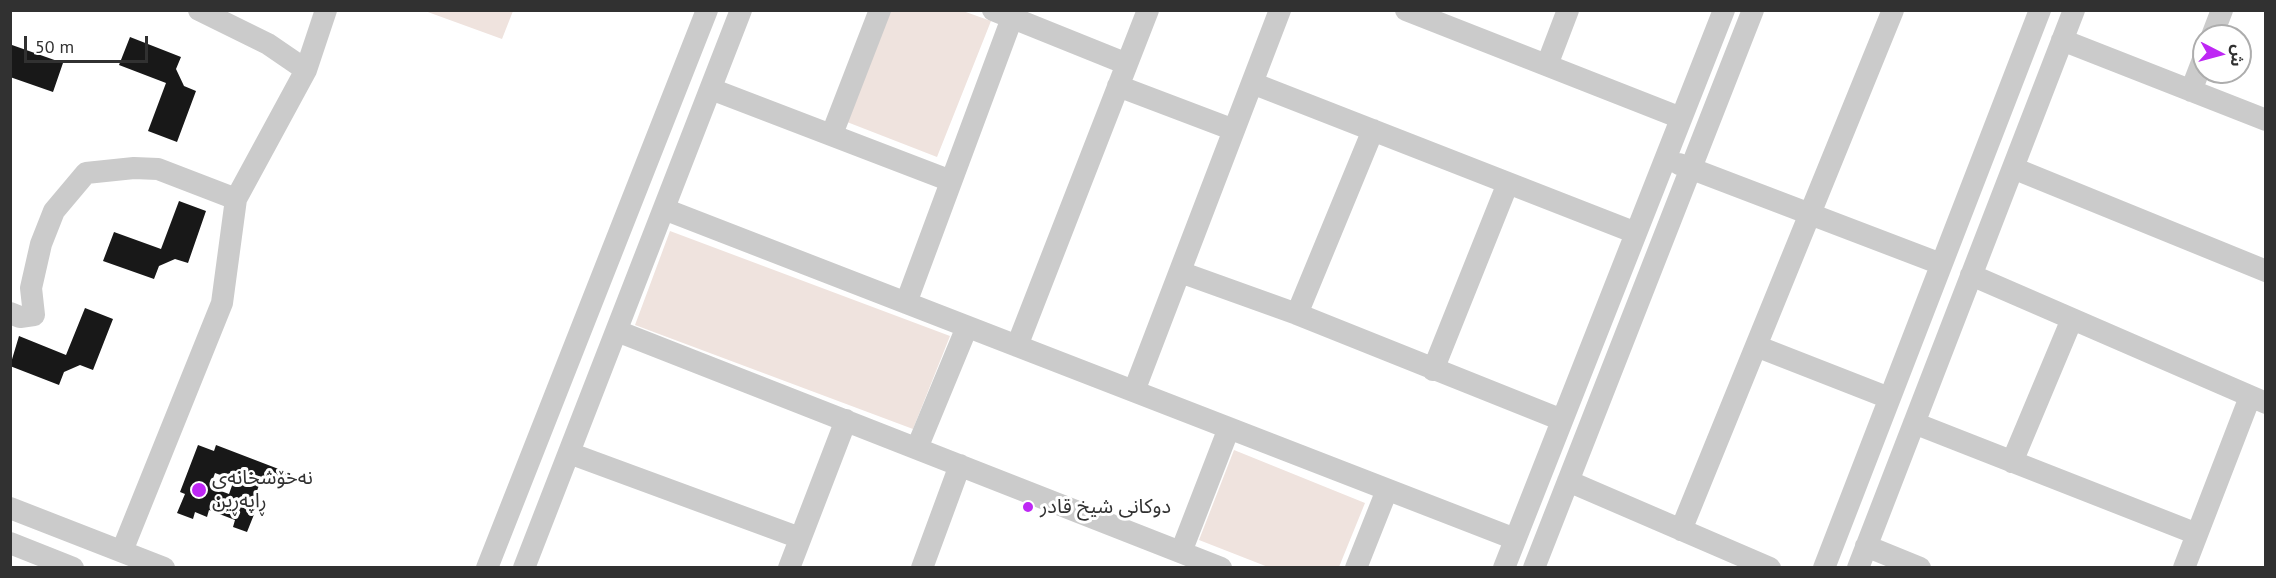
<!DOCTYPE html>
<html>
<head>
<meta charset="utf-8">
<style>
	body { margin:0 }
	#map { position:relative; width:2276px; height:578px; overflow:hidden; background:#fff; font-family:"PT Sans","Noto Sans Arabic",sans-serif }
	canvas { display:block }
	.frame { position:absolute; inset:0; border:12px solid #313131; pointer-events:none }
	.north { position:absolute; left:2192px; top:24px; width:60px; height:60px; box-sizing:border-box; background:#fff; border:2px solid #adadad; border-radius:50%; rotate:96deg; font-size:16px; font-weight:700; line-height:24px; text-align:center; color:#313131 }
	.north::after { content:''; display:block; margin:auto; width:21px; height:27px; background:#be27f4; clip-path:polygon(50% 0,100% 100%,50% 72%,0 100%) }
	.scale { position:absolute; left:24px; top:36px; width:124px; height:27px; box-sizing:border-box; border:3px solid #313131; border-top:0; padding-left:8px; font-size:18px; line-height:21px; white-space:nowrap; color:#313131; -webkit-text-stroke:4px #fff; paint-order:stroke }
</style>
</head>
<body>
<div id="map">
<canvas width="2276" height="578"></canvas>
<div class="frame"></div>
<div class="north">ش</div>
<div class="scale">50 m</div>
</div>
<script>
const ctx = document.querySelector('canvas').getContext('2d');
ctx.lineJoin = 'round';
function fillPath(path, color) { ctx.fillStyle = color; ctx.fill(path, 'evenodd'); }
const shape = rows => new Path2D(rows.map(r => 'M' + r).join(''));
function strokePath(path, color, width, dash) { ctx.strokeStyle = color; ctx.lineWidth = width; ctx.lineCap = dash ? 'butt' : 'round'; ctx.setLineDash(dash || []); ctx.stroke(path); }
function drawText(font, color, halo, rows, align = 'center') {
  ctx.font = font + ' "PT Sans","Noto Sans Arabic",sans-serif'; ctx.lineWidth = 6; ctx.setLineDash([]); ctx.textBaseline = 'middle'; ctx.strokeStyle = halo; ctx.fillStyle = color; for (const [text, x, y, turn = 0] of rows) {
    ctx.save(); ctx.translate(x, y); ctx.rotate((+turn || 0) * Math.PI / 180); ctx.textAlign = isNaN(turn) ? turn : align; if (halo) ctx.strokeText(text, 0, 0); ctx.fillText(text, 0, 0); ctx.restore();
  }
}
fillPath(shape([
	[425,11,513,10,513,11,502,39],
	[890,11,963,11,991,21,937,157,847,122],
	[670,231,950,336,913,429,635,325],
	[1234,450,1365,503,1339,567,1268,567,1199,540]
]), '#efe3de');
fillPath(shape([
	[130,37,181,57,176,69,184,86,196,91,177,142,148,131,166,83,119,65],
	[12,45,63,63,53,92,10,77],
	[179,201,206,211,188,263,175,259,159,266,154,279,103,261,114,232,161,249],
	[85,308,113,319,93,370,80,365,64,372,59,385,10,366,19,336,66,355],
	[198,445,214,451,216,445,289,473,287,479,283,477,279,487,261,480,252,504,257,507,247,532,233,527,235,520,209,510,207,517,195,512,193,519,177,513,185,494,180,492],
	[215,473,234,480,229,494,210,487]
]), '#181818');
strokePath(shape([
	[199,10,268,44,306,70],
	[993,10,1127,64],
	[1406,10,1681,118],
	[2212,36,2222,10],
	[2062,40,2266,120],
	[1547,65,1568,10],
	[1252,83,1636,233],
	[1118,86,1234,130],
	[711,89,951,181],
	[2191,91,2204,57],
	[832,134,880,10],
	[1679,164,1941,264],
	[2013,168,2266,271],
	[664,209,1515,539],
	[1180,272,1297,314,1562,420],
	[1971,275,2266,403],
	[906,303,1012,18],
	[10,313,20,317,34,315,31,288,41,244,54,211,86,173,134,168,158,169,236,199],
	[1297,314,1373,130],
	[617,331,1221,568],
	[1017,346,1148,10],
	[1756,346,1889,398],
	[1433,370,1508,183],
	[1134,391,1280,10],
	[1914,423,2197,534],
	[917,448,967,327],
	[569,453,800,538],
	[2012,462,2072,319],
	[1568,481,1770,568],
	[10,508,164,568],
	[1681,530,1893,10],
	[10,543,73,568],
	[1866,546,1920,568],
	[122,551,222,303,236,199,306,70,326,10],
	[1181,552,1229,428],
	[487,568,707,10],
	[524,568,741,10],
	[789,568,846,420],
	[922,568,960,465],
	[1356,568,1387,490],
	[1504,568,1724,10],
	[1534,568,1753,10],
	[1824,568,2040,10],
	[1858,568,2074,10],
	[2184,568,2250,397]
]), '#cbcbcb', 22);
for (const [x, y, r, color] of [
	[199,490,8,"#be27f4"],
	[1028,507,6,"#be27f4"]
]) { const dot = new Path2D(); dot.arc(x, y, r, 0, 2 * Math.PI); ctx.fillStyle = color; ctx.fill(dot); strokePath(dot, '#fff', 2); }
drawText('20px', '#313131', '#fff', [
	["نەخۆشخانەی",212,478],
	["ڕاپەڕین",212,501],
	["دوکانی شیخ قادر",1040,507]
], 'left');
</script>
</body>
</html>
